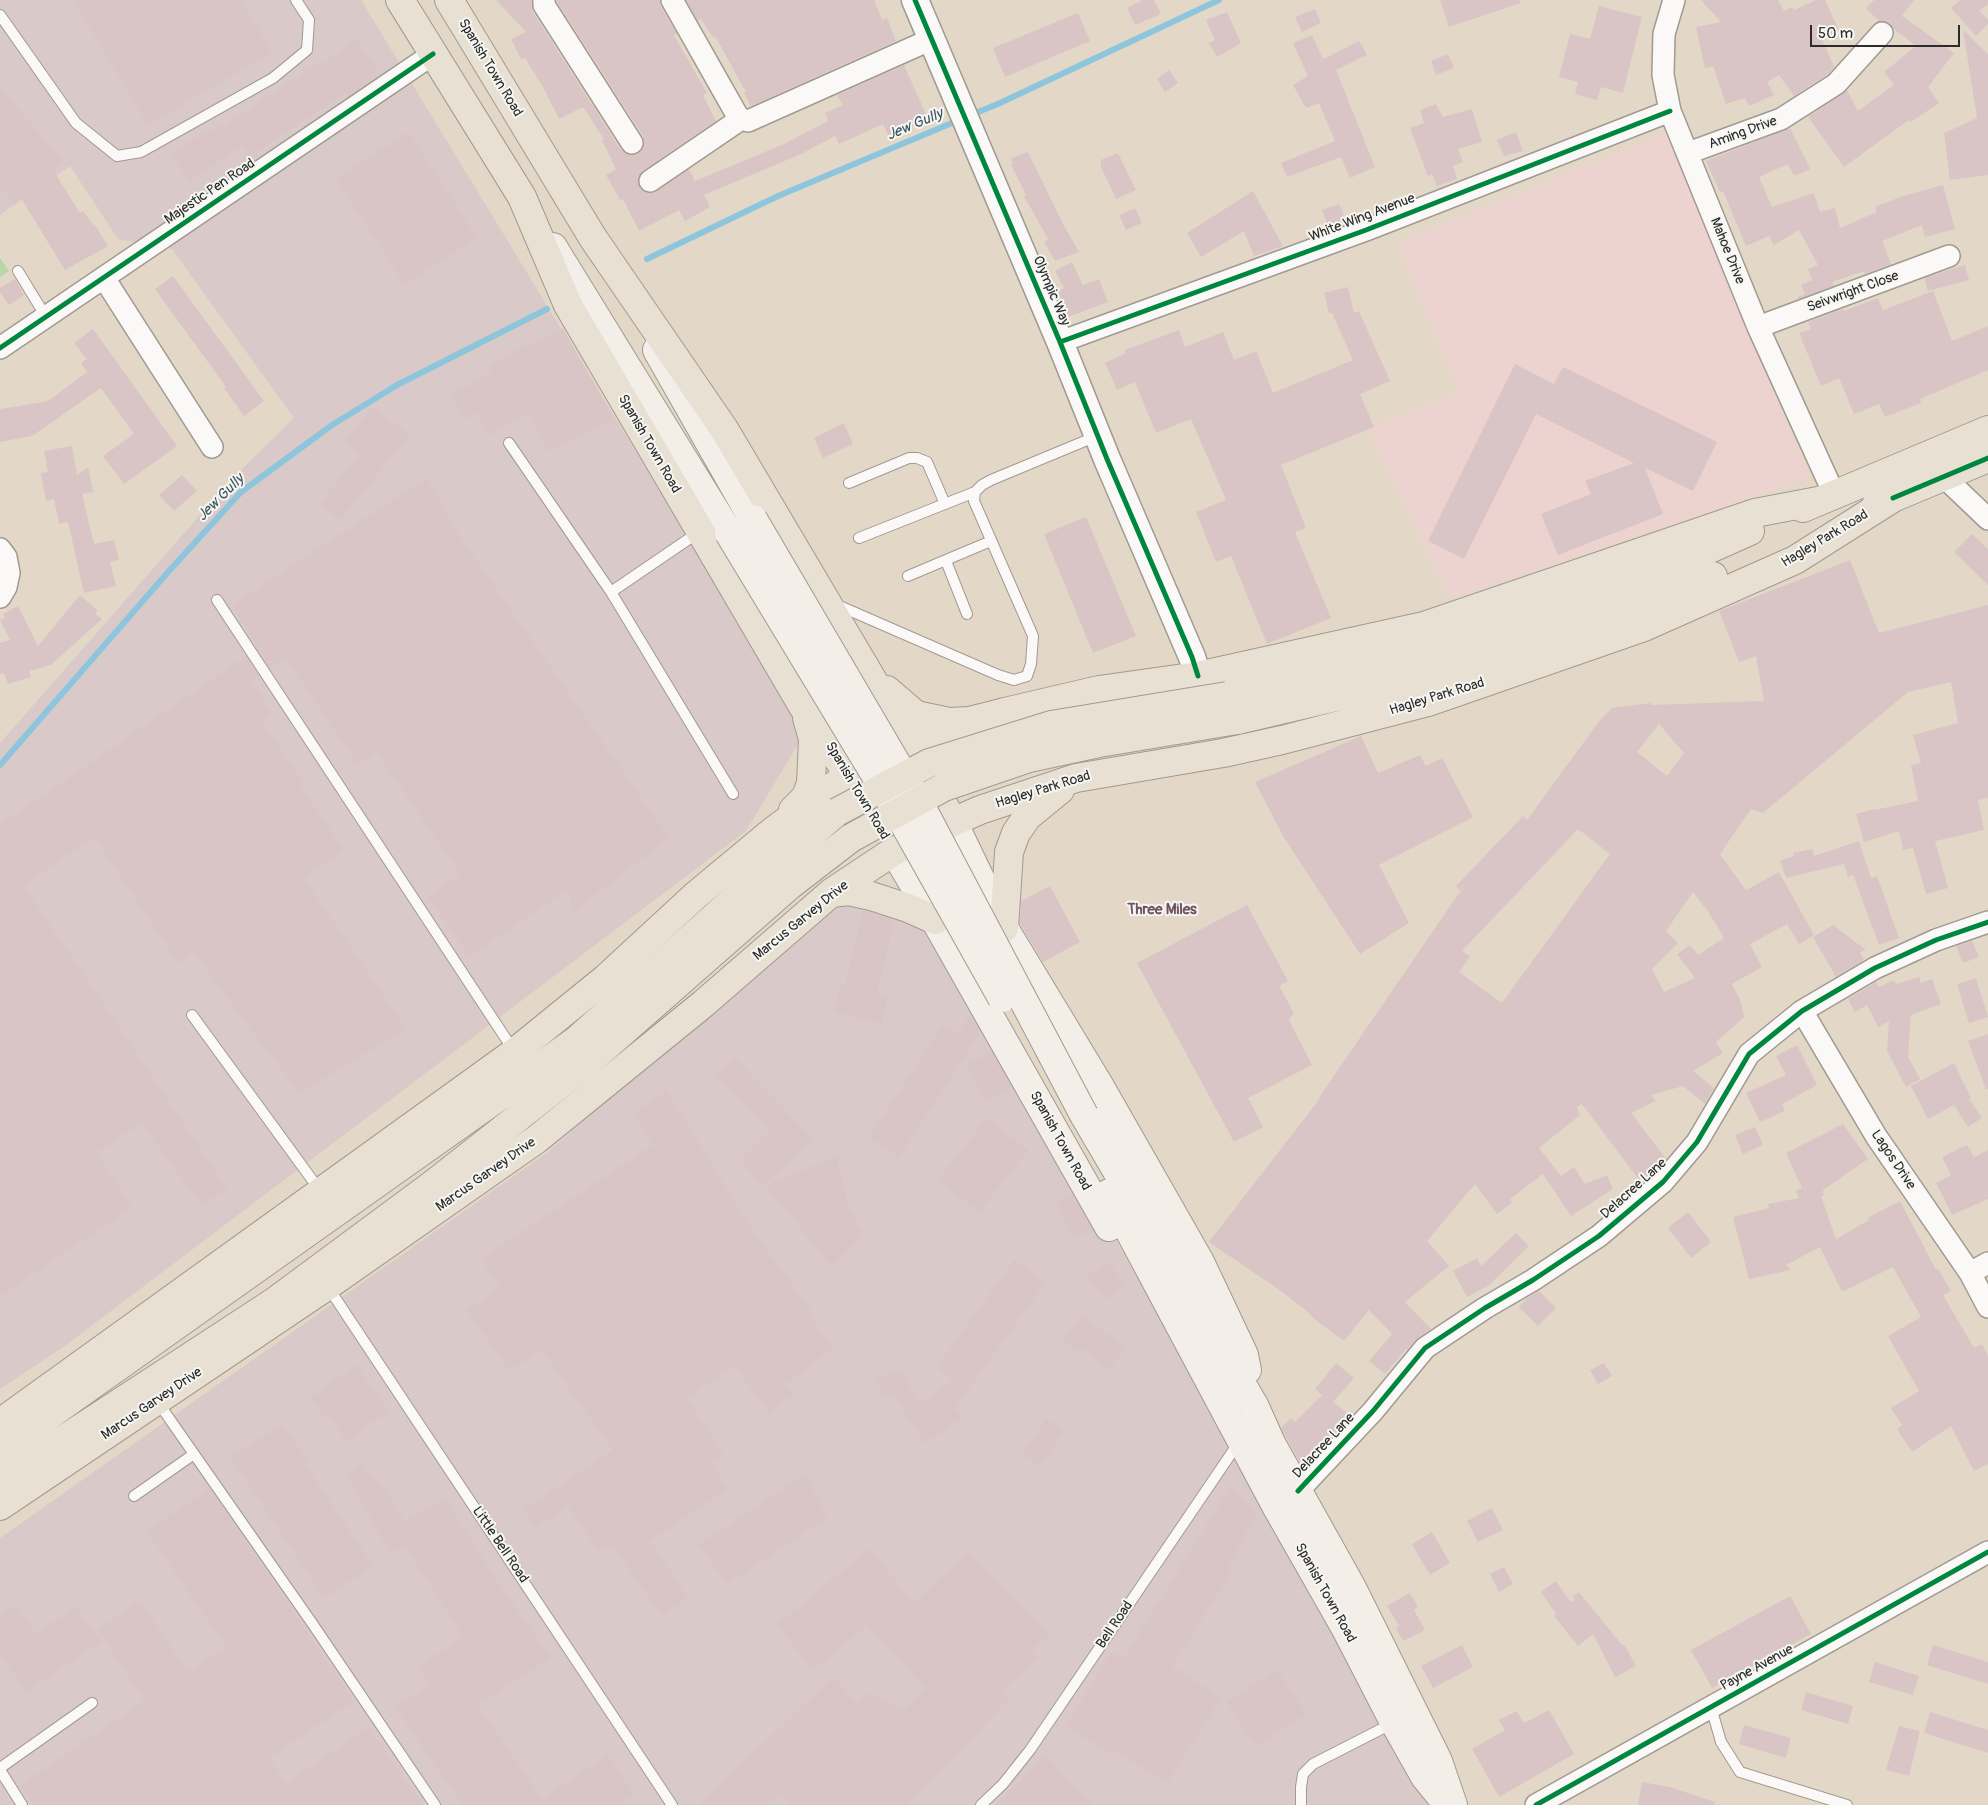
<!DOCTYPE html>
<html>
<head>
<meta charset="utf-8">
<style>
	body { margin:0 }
	#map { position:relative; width:1988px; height:1805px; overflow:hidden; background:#e3d8c7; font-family:Pangolin,sans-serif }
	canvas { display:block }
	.scale { position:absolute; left:1810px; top:25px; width:150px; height:22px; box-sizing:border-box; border:2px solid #2b2b2b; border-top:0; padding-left:6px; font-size:15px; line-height:18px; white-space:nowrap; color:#2b2b2b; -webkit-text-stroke:4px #f6f6f2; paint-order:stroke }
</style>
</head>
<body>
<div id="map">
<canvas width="1988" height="1805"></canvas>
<div class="scale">50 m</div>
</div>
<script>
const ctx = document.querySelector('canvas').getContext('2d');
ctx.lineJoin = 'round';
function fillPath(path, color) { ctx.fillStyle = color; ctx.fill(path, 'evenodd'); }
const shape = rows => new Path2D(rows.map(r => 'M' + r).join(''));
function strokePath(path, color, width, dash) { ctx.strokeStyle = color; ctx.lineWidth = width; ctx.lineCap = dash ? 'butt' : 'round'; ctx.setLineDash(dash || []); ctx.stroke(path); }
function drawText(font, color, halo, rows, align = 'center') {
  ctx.font = font + ' Pangolin,sans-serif'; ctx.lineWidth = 4; ctx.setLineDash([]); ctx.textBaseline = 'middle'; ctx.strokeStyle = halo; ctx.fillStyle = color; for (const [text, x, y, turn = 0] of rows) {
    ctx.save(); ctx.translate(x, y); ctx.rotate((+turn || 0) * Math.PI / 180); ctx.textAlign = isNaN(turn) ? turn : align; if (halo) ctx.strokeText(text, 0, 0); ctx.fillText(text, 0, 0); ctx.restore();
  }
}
fillPath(shape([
	[1666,133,1810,477,1450,599,1368,429,1459,392,1397,243]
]), '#edd3cf');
fillPath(shape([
	[0,0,361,0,806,731,746,831,66,1345,0,1389,0,743,230,481,294,418,172,249,118,239,70,166,0,215],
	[834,900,935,920,1436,1805,0,1805,0,1538,548,1152]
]), '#d9c9c8');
fillPath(shape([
	[0,258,9,271,0,277]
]), '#b8d6a6');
strokePath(shape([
	[971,115,1000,103,1219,0],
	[647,259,778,196,959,120],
	[0,765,169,571,241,492,332,425,397,385,547,309]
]), '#8dc6dc', 6);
fillPath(shape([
	[73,0,241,0,272,52,148,125],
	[496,0,532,0,533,12,621,150,626,154,632,155,638,154,643,149,644,143,643,136,556,0,660,0,661,6,677,34,674,35,707,93,703,95,716,121,643,171,639,176,638,182,640,188,645,192,651,193,657,191,689,169,695,181,784,144,828,121,825,113,843,105,837,95,904,65,929,121,911,128,910,125,888,135,883,124,839,144,835,136,801,154,704,195,710,207,685,221,679,210,639,231,623,199,620,200,606,175,616,169,602,140,604,139,583,107,559,119,544,89,525,58,521,59,511,39,526,32],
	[686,0,874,0,882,20,887,18,896,41,751,106,744,93,746,92,715,36,713,37,701,19,698,21],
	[1143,0,1154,0,1161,14,1135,25,1127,8],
	[1440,0,1520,0,1521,3,1449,27],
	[1701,0,1778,0,1784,11,1792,7,1794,10,1816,0,1825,0,1839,31,1822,39,1834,67,1828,74,1794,96,1779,75,1767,82,1774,95,1749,106,1745,98,1726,104,1713,66,1705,68,1696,27,1721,22],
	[1874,0,1914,0,1902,16,1954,53,1928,87,1939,103,1911,122,1909,120,1844,167,1808,117,1847,90,1858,111,1894,85,1884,72,1916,46,1894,29,1890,23,1879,21,1866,8],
	[1960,0,1988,0,1988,4,1979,11,1988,19,1988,24,1976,36,1951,8],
	[1599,6,1642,17,1623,93,1601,87,1597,100,1575,94,1578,82,1559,77,1570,34,1590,39],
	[1315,9,1321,23,1302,32,1295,17],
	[1227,12,1241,43,1217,57,1209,43,1215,40,1206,20],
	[1078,13,1090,41,1005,77,993,48],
	[1963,30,1988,54,1988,175,1950,180,1944,133,1977,118],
	[1312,35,1323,59,1359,41,1367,55,1336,70,1375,167,1350,178,1341,157,1287,177,1281,163,1335,141,1319,103,1306,108,1293,85,1308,76,1293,43],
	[356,39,380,75,349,96,347,92,249,157,242,146,189,181,171,153,208,131,209,132,220,125,222,127,319,62,321,65],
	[1448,54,1454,68,1436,75,1431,61],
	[1169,70,1178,83,1165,92,1157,79],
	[0,89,64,161,53,170,80,213,83,211,94,226,95,225,108,246,65,270,21,198,15,204,0,187],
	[1436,104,1443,117,1472,109,1482,142,1458,149,1463,162,1453,166,1457,179,1437,186,1432,174,1428,176,1410,128,1424,123,1420,110],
	[1790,128,1810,169,1794,176,1788,164,1759,177,1772,207,1814,193,1820,212,1835,208,1840,228,1877,212,1875,207,1900,197,1943,185,1955,229,1925,237,1922,225,1882,241,1891,264,1865,274,1864,271,1832,282,1834,286,1798,299,1798,297,1805,294,1801,285,1812,280,1808,269,1818,265,1799,230,1774,245,1769,236,1746,246,1723,191,1720,192,1706,161],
	[409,132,477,238,404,284,336,178],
	[1516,132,1523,151,1504,156,1497,140],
	[1028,152,1063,224,1079,252,1055,261,1044,242,1048,239,1024,196,1026,195,1011,165,1013,163,1011,158],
	[1118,153,1136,190,1116,199,1101,167,1101,160],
	[1253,191,1283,246,1254,256,1244,231,1201,257,1187,233],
	[1339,204,1347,224,1330,230,1322,210],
	[1135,208,1142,223,1126,230,1119,215],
	[1072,262,1083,285,1099,279,1108,302,1068,317,1058,291,1064,288,1055,271],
	[1965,265,1969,280,1928,291,1924,278],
	[173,276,264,401,244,416,224,388,226,387,155,289],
	[15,279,24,295,9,305,0,292,0,288],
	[1348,287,1354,313,1359,311,1390,381,1360,394,1374,427,1281,465,1306,528,1295,532,1331,618,1267,644,1231,556,1216,562,1196,512,1226,500,1191,419,1156,433,1135,382,1117,390,1105,363,1126,353,1125,350,1179,330,1185,347,1223,332,1234,360,1256,351,1273,393,1353,360,1332,313,1329,313,1324,293],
	[1933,291,1952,341,1988,326,1988,370,1920,399,1921,403,1885,417,1879,404,1854,414,1839,378,1821,386,1799,333,1811,329,1808,322,1843,309,1844,311,1878,298,1883,310],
	[563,328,614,419,549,452,529,412,489,435,476,412,465,419,451,395,492,372,489,365,528,344,529,346],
	[93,329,177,446,124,484,103,456,134,434,101,388,32,436,0,442,0,409,48,401,87,372,81,363,87,359,74,343],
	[1515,364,1554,384,1563,367,1717,442,1693,491,1645,468,1663,514,1558,555,1541,514,1591,494,1585,481,1634,463,1536,414,1464,559,1428,541],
	[373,407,410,435,340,520,320,503,360,455,344,442],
	[844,423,853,444,823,458,814,438],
	[72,446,77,475,88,467,93,492,82,494,94,544,114,540,119,560,110,562,116,586,84,593,68,522,59,524,54,499,46,501,41,473,48,472,44,451],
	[182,475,197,491,174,511,159,495],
	[427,478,458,534,669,838,574,911,567,890,469,956,428,897,460,874,376,751,357,764,286,658,270,668,232,605],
	[1086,517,1136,636,1093,653,1044,534],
	[1972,534,1988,549,1988,585,1954,552],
	[1850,560,1879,633,1988,605,1988,798,1978,800,1984,830,1935,841,1948,888,1926,894,1913,848,1903,850,1899,831,1864,842,1856,814,1874,809,1874,810,1918,801,1911,765,1921,763,1913,735,1958,723,1951,682,1908,692,1763,813,1751,809,1720,854,1746,890,1779,872,1814,935,1799,944,1787,924,1750,944,1762,967,1732,984,1741,1002,1744,1017,1716,1042,1723,1053,1693,1071,1714,1088,1705,1104,1683,1086,1651,1095,1656,1101,1631,1113,1666,1159,1659,1167,1640,1181,1582,1104,1577,1107,1580,1115,1539,1148,1561,1176,1574,1167,1585,1184,1607,1175,1613,1189,1571,1216,1543,1174,1510,1199,1512,1203,1497,1214,1475,1184,1427,1241,1449,1266,1405,1302,1431,1329,1418,1338,1407,1350,1406,1349,1385,1374,1369,1361,1392,1334,1369,1310,1344,1341,1313,1318,1308,1312,1281,1291,1209,1242,1321,1097,1318,1099,1457,896,1464,888,1460,891,1456,886,1523,816,1527,820,1600,720,1612,708,1651,703,1651,705,1764,701,1756,656,1739,662,1719,611],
	[1659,724,1684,753,1667,776,1637,752],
	[1578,829,1610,854,1502,1003,1459,972,1470,956,1462,951],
	[1693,892,1709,913,1724,938,1698,955,1690,945,1677,954,1695,978,1664,992,1652,969,1678,943,1666,931],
	[80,595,98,611,95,614,102,619,51,665,29,671,31,677,8,684,4,673,0,674,0,643,10,640,0,620,5,618,3,614,18,606,38,646],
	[246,656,258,675,250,681,273,713,262,721,304,783,300,786,344,850,303,877,406,1029,300,1092,247,1025,194,952,178,963,94,837,23,885,227,1188,202,1206,141,1123,96,1153,132,1208,67,1250,0,1297,0,825],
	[1361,736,1378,773,1420,755,1426,766,1442,758,1473,817,1379,865,1409,923,1360,954,1283,836,1255,782],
	[1859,841,1871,878,1877,876,1899,938,1879,945,1853,875,1848,877,1844,864,1786,878,1780,861,1794,856,1793,853,1812,849,1814,856],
	[1050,886,1080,942,1043,962,1020,924,1021,901],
	[1247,905,1288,981,1279,986,1294,1013,1289,1020,1312,1065,1248,1098,1263,1127,1234,1142,1137,963],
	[863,911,894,920,877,995,888,998,881,1024,834,1011,841,985,845,986],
	[1833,925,1866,950,1860,952,1864,960,1836,977,1813,937],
	[1972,941,1979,957,1963,963,1956,946],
	[1919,977,1921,983,1932,979,1941,1004,1911,1015,1908,1057,1920,1079,1906,1087,1887,1051,1889,1021,1878,1027,1867,1005,1855,1012,1848,999,1876,982,1879,987,1894,980,1896,984],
	[1976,978,1988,1017,1969,1023,1957,984],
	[970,1015,981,1032,899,1157,869,1138,942,1026,957,1035],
	[1988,1034,1988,1089,1986,1090,1968,1041],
	[1797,1045,1817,1085,1782,1104,1785,1111,1760,1122,1746,1093,1786,1075,1776,1056],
	[992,1052,1012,1087,985,1101,966,1065],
	[734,1057,813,1139,763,1185,740,1160,770,1131,715,1076],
	[1954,1063,1971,1098,1969,1099,1982,1118,1968,1127,1954,1105,1928,1119,1911,1086],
	[667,1091,754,1233,814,1315,810,1317,833,1348,786,1384,794,1394,769,1413,735,1366,686,1398,723,1454,710,1462,727,1489,650,1541,688,1598,661,1616,612,1544,597,1549,568,1506,536,1528,524,1509,613,1450,541,1349,510,1371,467,1311,500,1287,481,1259,653,1145,634,1113],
	[987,1118,1028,1150,979,1212,938,1180],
	[1843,1124,1868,1159,1823,1190,1824,1195,1821,1196,1836,1239,1869,1220,1867,1218,1900,1201,1936,1270,1938,1269,1951,1291,1943,1295,1974,1348,1982,1344,1988,1356,1988,1464,1974,1471,1951,1426,1912,1452,1897,1429,1902,1425,1891,1408,1919,1391,1888,1336,1921,1317,1893,1267,1842,1292,1820,1247,1786,1265,1791,1270,1749,1279,1733,1217,1769,1208,1768,1204,1799,1198,1796,1191,1802,1188,1786,1153],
	[1755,1127,1763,1145,1743,1154,1735,1135],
	[1967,1145,1974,1157,1988,1150,1988,1199,1952,1215,1936,1183,1951,1175,1942,1157],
	[836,1156,846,1195,846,1202,857,1217,854,1223,863,1235,832,1267,815,1247,792,1216,765,1187],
	[1072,1194,1092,1229,1075,1238,1056,1203],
	[1688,1212,1711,1242,1691,1258,1668,1228],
	[1516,1233,1529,1246,1488,1286,1467,1297,1453,1271,1477,1258,1481,1266],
	[1014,1260,1046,1282,955,1408,962,1418,925,1443,892,1393,883,1397,876,1380,901,1369,918,1404,954,1380,937,1367],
	[1109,1262,1125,1286,1104,1300,1087,1276],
	[1539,1291,1556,1308,1538,1326,1519,1307,1527,1298],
	[1082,1315,1125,1348,1109,1369,1082,1348,1078,1352,1063,1340],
	[1336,1363,1354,1378,1333,1402,1351,1416,1303,1468,1281,1428,1291,1418,1295,1422,1322,1395,1315,1389],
	[1604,1363,1612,1376,1598,1384,1590,1370],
	[356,1365,388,1411,347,1441,327,1414,324,1417,310,1398],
	[1047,1419,1064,1432,1040,1466,1022,1453],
	[283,1424,309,1462,305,1464,373,1566,324,1598,231,1457],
	[362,1463,372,1480,377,1478,405,1522,445,1498,496,1579,550,1658,478,1705,542,1799,608,1755,634,1794,618,1805,462,1805,396,1708,430,1684,419,1667,463,1636,404,1545,390,1554,346,1473],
	[805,1475,827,1517,727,1584,699,1544],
	[1231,1486,1257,1512,1227,1569,1232,1572,1172,1666,1221,1698,1167,1783,1115,1751,1113,1755,1066,1726,1111,1652,1123,1659],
	[210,1489,354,1701,269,1758,286,1784,368,1727,423,1805,34,1805,21,1785,145,1701,97,1630,140,1601,188,1672,226,1647,147,1531],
	[1492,1508,1503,1530,1478,1542,1467,1521],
	[1432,1532,1450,1563,1430,1575,1412,1544],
	[869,1549,914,1603,946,1572,970,1552,1050,1634,1031,1650,1038,1658,1001,1691,1009,1699,907,1805,791,1805,779,1793,766,1805,699,1805,833,1677,858,1704,869,1693,904,1710,926,1688,866,1627,813,1670,777,1625],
	[1504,1567,1513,1584,1499,1592,1490,1574],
	[1556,1581,1571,1602,1575,1599,1573,1596,1579,1592,1622,1645,1624,1644,1636,1666,1615,1677,1593,1634,1578,1646,1554,1616,1556,1614,1541,1592],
	[1410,1593,1418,1607,1414,1610,1425,1630,1403,1641,1396,1628,1399,1626,1387,1606],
	[1790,1596,1811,1634,1712,1688,1691,1650],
	[17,1605,36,1634,76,1607,101,1642,26,1692,0,1653,0,1617],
	[1462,1645,1473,1667,1433,1688,1421,1666],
	[1933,1645,1988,1662,1988,1684,1927,1665],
	[1875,1662,1919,1676,1913,1695,1869,1682],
	[1277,1670,1306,1714,1255,1746,1227,1702],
	[1806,1692,1853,1706,1848,1724,1801,1710],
	[1549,1710,1574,1754,1499,1797,1472,1749,1505,1730,1499,1720,1517,1711,1524,1723],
	[1930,1712,1988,1730,1988,1753,1924,1733],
	[1744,1725,1791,1738,1786,1758,1739,1744],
	[1899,1726,1920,1731,1909,1776,1886,1770],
	[1046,1756,1094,1805,995,1805],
	[1642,1782,1670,1787,1715,1802,1714,1805,1638,1805]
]), '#d9c5c5');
const service = shape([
	[0,15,76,123,117,156,141,152,273,78,307,50,309,20,296,0],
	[18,271,46,317],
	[509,443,611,592,733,794],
	[849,483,909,458,917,458,927,462,945,504],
	[859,538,975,492],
	[946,561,967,614],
	[908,576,991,541],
	[611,592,699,532],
	[217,600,514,1051],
	[835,604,998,675,1014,680,1027,676,1031,664,1033,636,974,501,975,492,982,485,991,480,1097,436],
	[192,1015,321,1192],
	[328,1287,672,1805],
	[157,1401,314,1626,435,1805],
	[134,1496,194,1454],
	[1711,1707,1721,1742,1740,1772,1847,1805],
	[0,1768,92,1703],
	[0,1770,22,1805],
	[981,1805,1003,1784,1030,1750,1239,1442],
	[1301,1805,1301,1787,1303,1774,1313,1764,1393,1723]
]);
const minor = shape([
	[544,0,544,5,632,143],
	[672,0,737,115,741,119,748,121,932,39],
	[1674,0,1664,34,1663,75,1670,111,1758,327,1834,494],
	[1688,153,1781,119,1836,84,1882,33],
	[650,181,741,119],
	[104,278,212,447],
	[1758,327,1949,256],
	[1060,342,1366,230,1670,111],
	[0,348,433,54],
	[1943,476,1988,519],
	[0,549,6,557,9,573,6,587,0,597],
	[1802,1011,1876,1136,1970,1273,1988,1307],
	[1970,1273,1988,1263],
	[1298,1491,1373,1411,1425,1348,1485,1308,1533,1280,1599,1236,1663,1182,1697,1142,1749,1054,1802,1011,1875,968,1936,940,1988,922],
	[1536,1805,1988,1552]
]);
const tertiary = shape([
	[915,0,1060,342,1107,459,1192,657,1198,676]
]);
const secondary = shape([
	[553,247,729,533],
	[657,350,753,519],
	[953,822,1004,928,1099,1085,1200,1262,1244,1355,1247,1370],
	[894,851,935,920,1109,1227],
	[1084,1115,1254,1405,1271,1443,1351,1586,1438,1761,1453,1805],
	[1109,1193,1275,1504,1346,1629,1394,1722,1425,1777,1443,1799]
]);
const primary = shape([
	[1876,505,1988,458],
	[1803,508,1988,430],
	[1227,696,1443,645,1660,571,1750,531],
	[1237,720,1463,667,1681,590,1713,576],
	[911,745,1005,712,1099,690,1198,676,1424,626,1755,513,1818,501],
	[953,822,980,810,1076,778,1223,753,1282,740,1428,702,1644,627,1795,560,1893,498],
	[1004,928,1009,852,1016,833,1027,817,1060,790],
	[0,1450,497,1098,578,1039,758,878,837,812],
	[0,1481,274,1302,432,1185,586,1064,790,885,851,838]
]);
const trunk = shape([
	[400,0,522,197,568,305,802,705,858,789],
	[887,690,916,715,949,722,969,721,1005,712],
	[793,810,806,797,811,783,813,739,807,718],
	[831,893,849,891,871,896,908,908,935,920],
	[0,1423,515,1052,605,979,696,895,773,831,850,774,890,755],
	[0,1506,327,1286,537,1139,703,1004,831,893,894,851,953,822,911,745,724,429,593,238,449,0]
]);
strokePath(service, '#a09a90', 12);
strokePath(minor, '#a09a90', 24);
strokePath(tertiary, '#a09a90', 29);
strokePath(secondary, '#a09a90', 30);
strokePath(primary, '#a09a90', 30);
strokePath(trunk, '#a09a90', 30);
strokePath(service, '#fbf9f7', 10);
strokePath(minor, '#fbf9f7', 21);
strokePath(tertiary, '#fbf9f7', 26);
strokePath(secondary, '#f3efe8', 28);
strokePath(primary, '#e8e0d3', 28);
strokePath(trunk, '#e8e0d3', 28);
const secondaryBridge = shape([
	[753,519,915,795,1084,1115],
	[729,533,893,804,1002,998]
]);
const primaryBridge = shape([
	[837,812,929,763,1051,725,1227,696],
	[851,838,944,787,1029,758,1099,743,1237,720]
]);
strokePath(secondaryBridge, '#a09a90', 30, []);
strokePath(primaryBridge, '#a09a90', 30, []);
strokePath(secondaryBridge, '#f3efe8', 28);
strokePath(primaryBridge, '#e8e0d3', 28);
strokePath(shape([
	[915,0,1060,342,1107,459,1192,657,1198,676],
	[1060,342,1366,230,1670,111],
	[0,348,433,54],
	[1893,498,1988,458],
	[1298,1491,1373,1411,1425,1348,1485,1308,1533,1280,1599,1236,1663,1182,1697,1142,1749,1054,1802,1011,1875,968,1936,940,1988,922],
	[1536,1805,1988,1552]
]), '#00873e', 5);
drawText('14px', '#2b2b2b', '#f6f6f2', [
	["Spanish Town Road",490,68,59],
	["Aming Drive",1743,133,-20],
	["Majestic Pen Road",210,192,-34],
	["White Wing Avenue",1362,218,-21],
	["Mahoe Drive",1727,251,68],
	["Olympic Way",1051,291,67],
	["Seivwright Close",1853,292,-20],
	["Spanish Town Road",649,444,60],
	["Hagley Park Road",1825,539,-31],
	["Hagley Park Road",1437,697,-17],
	["Hagley Park Road",1043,790,-17],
	["Spanish Town Road",857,791,59],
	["Marcus Garvey Drive",801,921,-39],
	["Spanish Town Road",1060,1141,61],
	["Lagos Drive",1893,1160,56],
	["Marcus Garvey Drive",486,1175,-35],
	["Delacree Lane",1634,1189,-42],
	["Marcus Garvey Drive",152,1404,-34],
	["Delacree Lane",1324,1446,-47],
	["Little Bell Road",500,1545,56],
	["Spanish Town Road",1325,1593,61],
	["Bell Road",1115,1625,-56],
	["Payne Avenue",1757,1668,-29]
]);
drawText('italic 15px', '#3d5763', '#f6f6f2', [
	["Jew Gully",915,125,-23],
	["Jew Gully",221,498,-45]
]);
drawText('bold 15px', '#6e5361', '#f6f6f2', [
	["Three Miles",1162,910]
]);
</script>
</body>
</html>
